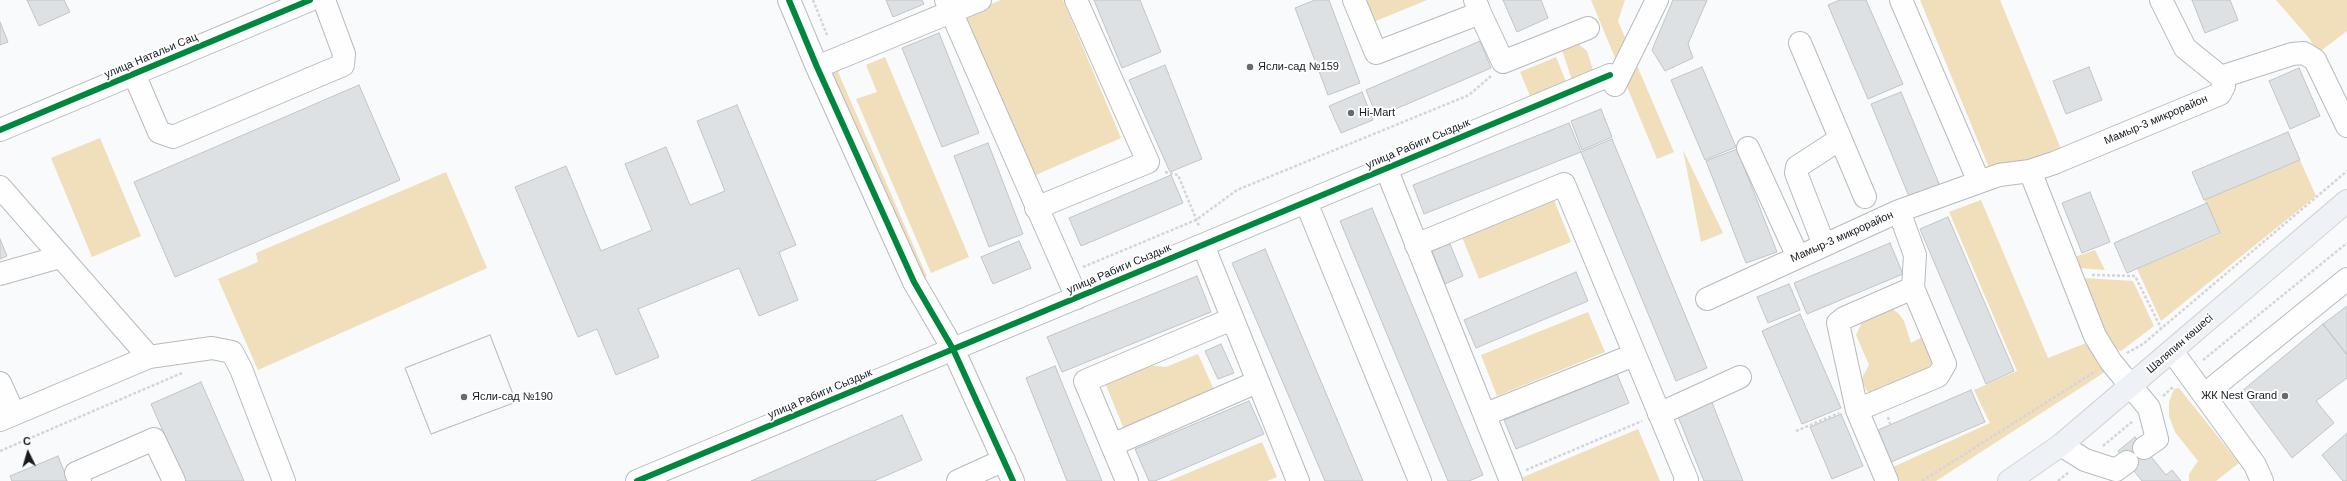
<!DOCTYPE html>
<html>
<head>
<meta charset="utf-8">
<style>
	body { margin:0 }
	#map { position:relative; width:2347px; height:481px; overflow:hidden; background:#f8fafb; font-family:Arial,sans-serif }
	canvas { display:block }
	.north { position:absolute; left:8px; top:433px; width:40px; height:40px; -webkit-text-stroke:3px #fff; paint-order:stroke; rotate:355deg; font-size:11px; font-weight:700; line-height:16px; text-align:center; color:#171c21 }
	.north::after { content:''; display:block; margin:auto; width:14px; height:18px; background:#171c21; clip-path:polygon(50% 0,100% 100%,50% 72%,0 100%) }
</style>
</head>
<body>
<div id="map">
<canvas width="2347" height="481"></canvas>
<div class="north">С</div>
</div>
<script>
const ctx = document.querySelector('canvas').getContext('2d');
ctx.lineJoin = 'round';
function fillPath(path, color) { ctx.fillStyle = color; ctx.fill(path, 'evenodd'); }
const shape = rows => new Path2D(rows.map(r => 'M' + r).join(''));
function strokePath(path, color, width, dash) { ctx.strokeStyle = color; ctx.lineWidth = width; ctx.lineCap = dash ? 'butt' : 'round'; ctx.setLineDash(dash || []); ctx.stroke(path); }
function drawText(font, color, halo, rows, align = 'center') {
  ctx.font = font + ' Arial,sans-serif'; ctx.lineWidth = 4; ctx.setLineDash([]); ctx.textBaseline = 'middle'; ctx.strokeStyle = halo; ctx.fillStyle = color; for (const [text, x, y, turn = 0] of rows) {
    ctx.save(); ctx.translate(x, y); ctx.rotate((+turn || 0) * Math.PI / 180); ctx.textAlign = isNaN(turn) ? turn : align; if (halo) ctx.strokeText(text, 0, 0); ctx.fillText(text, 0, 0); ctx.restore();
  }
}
fillPath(shape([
	[1001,0,1063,0,1121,138,1031,177,962,16],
	[1361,0,1427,0,1371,23],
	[1591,0,1625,0,1618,21,1674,152,1657,159],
	[1920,0,2000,0,2061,149,1992,175],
	[2276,0,2347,0,2347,31,2318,53,2309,38],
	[1578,44,1587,51,1594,73,1572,80,1562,50],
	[885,57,969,257,931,273,856,99,877,92,866,65],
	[1556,57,1567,84,1531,98,1520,72],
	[835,65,927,277,918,282,830,71],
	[100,138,141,236,92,257,51,158],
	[1683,150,1723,233,1701,242],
	[2300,160,2316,196,2161,321,2137,269,2220,234,2204,200],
	[446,172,487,268,258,370,218,279,258,262,256,253],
	[1554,200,1571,242,1479,279,1462,237],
	[1981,200,2048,358,2086,343,2105,372,1936,481,1900,481,1893,467,1990,423,1974,390,2017,371,1949,212],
	[2095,250,2105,270,2078,268,2072,258],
	[2083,278,2133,281,2154,326,2121,351,2114,348,2101,326],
	[1885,309,1893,309,1899,314,1904,321,1911,343,1924,336,1933,359,1932,363,1926,370,1870,393,1867,391,1861,380,1869,365,1856,335,1865,316],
	[1588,312,1605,352,1497,396,1481,355],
	[1198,354,1214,390,1124,429,1105,383,1148,365,1166,367],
	[2179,388,2239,463,2216,481,2189,481,2189,474,2198,461,2175,432,2169,416,2169,402,2174,389],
	[1638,429,1660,481,1514,481],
	[1262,442,1277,477,1267,481,1169,481]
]), '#f1deba');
const building = shape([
	[27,0,64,0,70,12,39,26,27,0],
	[886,0,922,0,924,4,893,17,886,0],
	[1094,0,1140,0,1161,52,1122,68,1094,0],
	[1315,0,1329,0,1360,83,1328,95,1295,8,1315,0],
	[1503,0,1541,0,1548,18,1517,32,1503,0],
	[1673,0,1707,0,1688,44,1693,58,1665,71,1652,50,1673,0],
	[1840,0,1866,0,1903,84,1868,99,1828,5,1840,0],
	[2192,0,2230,0,2238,20,2205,33,2192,0],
	[0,22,8,42,0,45,0,22],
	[939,33,979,133,942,147,902,48,939,33],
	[1480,41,1491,68,1377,117,1366,90,1480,41],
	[1165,65,1202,159,1170,172,1129,80,1165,65],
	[1702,67,1736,147,1705,160,1671,80,1702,67],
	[2089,67,2102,100,2066,114,2053,81,2089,67],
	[2299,68,2320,116,2290,129,2269,81,2299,68],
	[359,85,400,180,175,277,134,182,359,85],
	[1362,92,1373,120,1341,133,1329,106,1362,92],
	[1901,92,1940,186,1910,199,1871,104,1901,92],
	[737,105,796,245,779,252,798,300,759,316,739,268,638,309,659,357,616,375,597,329,578,337,515,187,566,166,601,251,652,230,625,164,666,147,690,205,725,191,697,121,737,105],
	[1601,109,1612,137,1582,150,1571,121,1601,109],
	[1569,123,1581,152,1424,214,1413,185,1569,123],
	[2288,132,2300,160,2204,200,2192,172,2288,132],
	[1612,139,1707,368,1676,381,1581,152,1612,139],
	[988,143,1023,234,989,247,954,156,988,143],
	[1737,149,1777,252,1746,263,1706,161,1737,149],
	[1171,175,1183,203,1081,246,1069,218,1171,175],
	[2090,192,2110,242,2082,253,2062,203,2090,192],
	[2207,203,2220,233,2127,273,2114,243,2207,203],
	[1372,208,1483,475,1469,481,1448,481,1340,221,1372,208],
	[1948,217,2014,371,1986,384,1920,229,1948,217],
	[0,239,7,256,0,259,0,239],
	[1019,241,1031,268,993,284,981,257,1019,241],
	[1890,243,1903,274,1807,314,1794,283,1890,243],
	[1450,244,1463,276,1445,284,1432,251,1450,244],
	[1265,249,1363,481,1325,481,1232,263,1265,249],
	[1576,272,1588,301,1476,348,1464,320,1576,272],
	[1197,276,1211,312,1062,372,1047,337,1197,276],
	[1789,284,1800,310,1768,323,1757,297,1789,284],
	[2347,306,2347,355,2323,324,2347,306],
	[1800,314,1841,408,1802,424,1762,331,1800,314],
	[2323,324,2347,355,2347,378,2316,401,2334,423,2292,458,2242,391,2323,324],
	[490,335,516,402,431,434,405,368,490,335],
	[490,335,516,402,431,434,405,368,490,335],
	[1221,344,1234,373,1218,379,1205,351,1221,344],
	[1055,366,1102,481,1067,481,1026,378,1055,366],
	[1617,374,1629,403,1516,449,1504,420,1617,374],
	[201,382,244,481,185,481,151,404,201,382],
	[1971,390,1985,422,1891,462,1878,430,1971,390],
	[1711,400,1743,481,1704,481,1677,414,1711,400],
	[1249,401,1264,434,1155,481,1149,481,1135,449,1249,401],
	[1841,414,1863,466,1832,479,1810,427,1841,414],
	[902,415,922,460,874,481,751,481,902,415],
	[2347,433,2347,481,2343,481,2322,455,2347,433],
	[2135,437,2166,475,2172,470,2181,481,2142,481,2118,451,2135,437],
	[58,456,68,481,12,481,10,476,58,456]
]);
fillPath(building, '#dde1e4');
strokePath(building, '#c1c5c7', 1);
const minor = shape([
	[789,0,817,67,914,282,953,349,1013,481],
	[946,0,1077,298],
	[1354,0,1376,53,1480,13,1475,0],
	[1901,0,1979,182],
	[1480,13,1503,62,1588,28],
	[1800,43,1865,197],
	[817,67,980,0],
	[134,74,159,132,173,137,343,65,344,54,324,0],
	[2221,77,2292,54,2304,53,2315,60,2347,126],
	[1615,85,1657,0],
	[0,130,310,0],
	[1748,148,1798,257],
	[1386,168,1511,481],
	[2030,171,2095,336,2111,362,2149,408,2157,439,2144,448],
	[0,187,149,357,0,420],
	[1306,202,1420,481],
	[1036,208,1148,162,1076,0],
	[1203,245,1298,481],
	[1416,245,1564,184,1687,480,1685,481],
	[1824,245,1796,173,1797,167,1840,139],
	[0,274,60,257],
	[1707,299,1899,211,1999,175,2030,171,2054,163,2220,94,2224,86,2221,77,2185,48,2161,0],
	[2172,351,2255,465,2262,481],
	[149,357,212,348,232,352,241,369,284,481],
	[0,383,14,414],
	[2205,394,2347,279],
	[1857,410,1838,323,1844,318,1913,288],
	[1486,414,1634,355],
	[1659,414,1740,377],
	[1112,445,1257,382],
	[2061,445,2085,460,2116,470,2127,462],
	[80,481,76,473,154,439,174,481],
	[637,481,1610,75],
	[958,481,1004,460],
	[1127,481,1085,381,1232,319],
	[1887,481,1857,410,1938,376,1945,364,1913,288,1915,255,1899,211]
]);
const major = shape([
	[2009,481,2061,445,2347,201]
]);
strokePath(minor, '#b7bbbd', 24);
strokePath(major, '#d3d4d5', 24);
strokePath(shape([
	[813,0,827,35],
	[1165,172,1178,175,1199,226],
	[1083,267,1196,220,1237,190,1469,95,1491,76],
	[2092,275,2135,276,2161,328],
	[2127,353,2143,344,2347,171],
	[2203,360,2347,243],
	[2163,396,2174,386],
	[1888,417,1890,424],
	[1796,431,1839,413],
	[2103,446,2133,421],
	[0,451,182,373],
	[1526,470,1642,421],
	[1922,481,2096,371],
	[2058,481,2069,472]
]), '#d5d5d6', 2.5, [3, 2]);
strokePath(minor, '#fefefe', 22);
strokePath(major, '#eef2f6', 22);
strokePath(shape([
	[789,0,817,67,914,282,953,349,1013,481],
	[0,130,310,0],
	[637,481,1610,75]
]), '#00873e', 6);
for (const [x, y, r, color] of [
	[1250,67,4,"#666a6d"],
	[1351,113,4,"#666a6d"],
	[2285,396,4,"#666a6d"],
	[464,397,4,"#666a6d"]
]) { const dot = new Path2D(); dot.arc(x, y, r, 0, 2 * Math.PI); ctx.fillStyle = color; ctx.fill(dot); strokePath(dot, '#fff', 1.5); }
drawText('11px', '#171c21', '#fff', [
	["улица Натальи Сац",151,56,-23],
	["Мамыр-3 микрорайон",2156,120,-23],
	["улица Рабиги Сыздык",1418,144,-23],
	["Мамыр-3 микрорайон",1842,237,-24],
	["улица Рабиги Сыздык",1119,269,-23],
	["Шаляпин көшесі",2180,344,-41],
	["улица Рабиги Сыздык",820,394,-23]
]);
drawText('11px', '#171c21', '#fff', [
	["Ясли-сад №159",1258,67],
	["Hi-Mart",1359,113],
	["ЖК Nest Grand",2277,396,"right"],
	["Ясли-сад №190",472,397]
], 'left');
</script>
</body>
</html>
